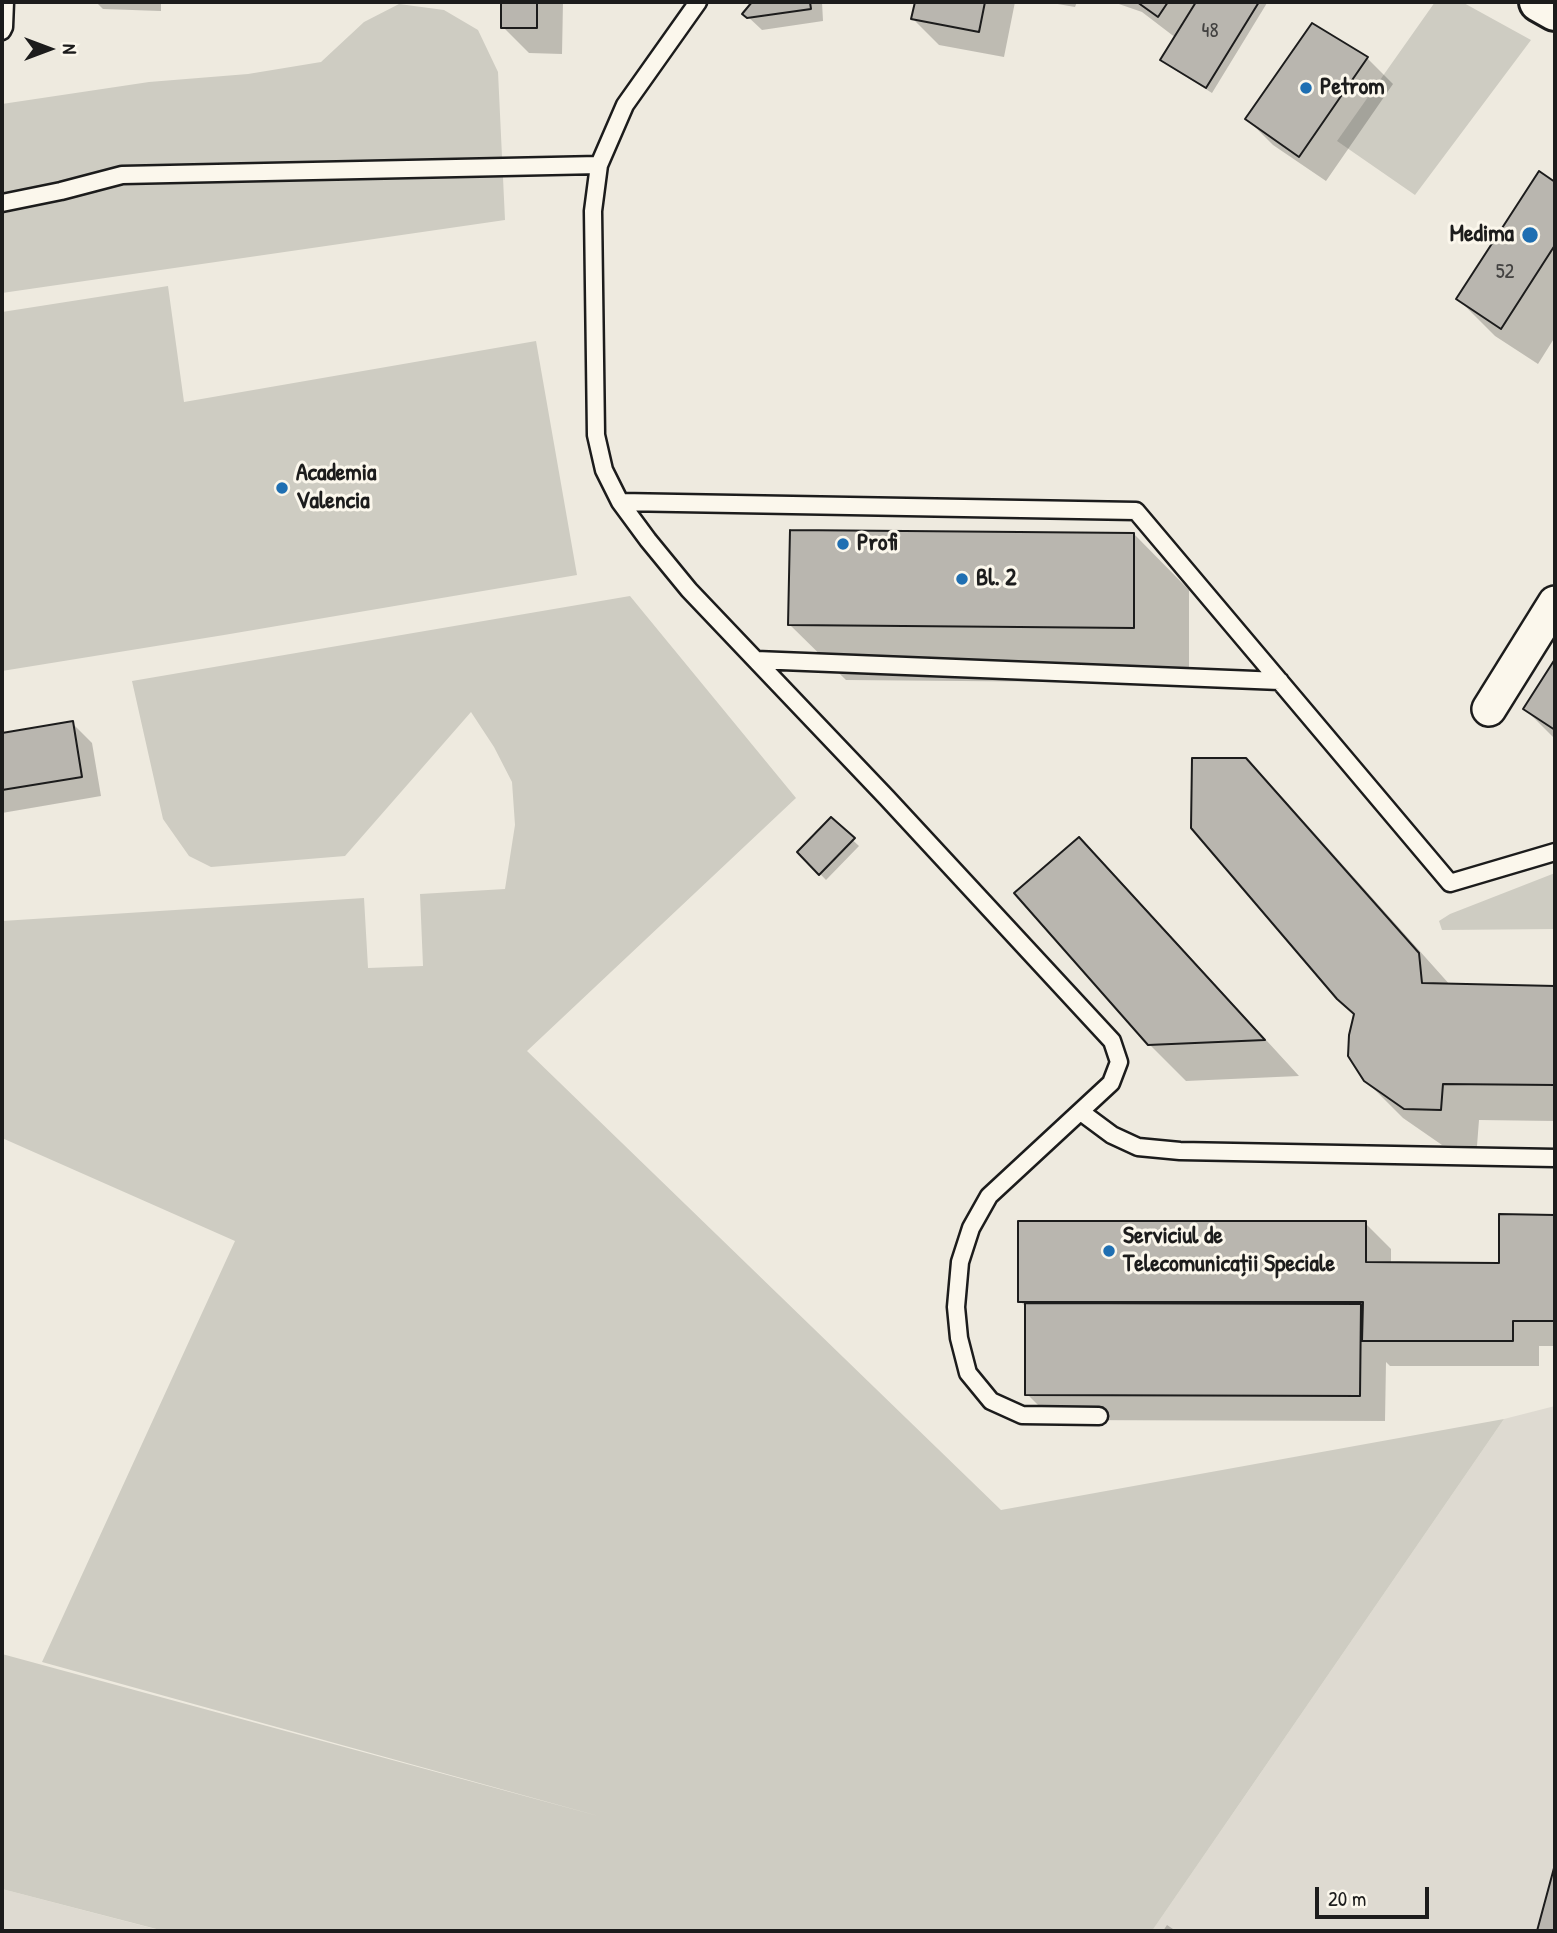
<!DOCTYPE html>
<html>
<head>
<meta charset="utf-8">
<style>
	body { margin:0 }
	#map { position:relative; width:1557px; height:1933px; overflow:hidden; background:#eeeadf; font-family:"Patrick Hand",sans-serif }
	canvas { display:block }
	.frame { position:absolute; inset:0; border:4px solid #1c1c1c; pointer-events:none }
	.north { position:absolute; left:14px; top:14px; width:70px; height:70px; -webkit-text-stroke:5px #fbf7ec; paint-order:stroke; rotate:90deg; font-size:19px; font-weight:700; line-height:28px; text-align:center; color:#1c1c1c }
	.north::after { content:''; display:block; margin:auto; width:24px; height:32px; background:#1c1c1c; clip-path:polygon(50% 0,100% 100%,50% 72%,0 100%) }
	.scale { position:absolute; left:1315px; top:1887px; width:114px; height:32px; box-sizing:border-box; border:4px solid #1c1c1c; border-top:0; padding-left:9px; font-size:21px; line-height:24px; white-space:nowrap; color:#1c1c1c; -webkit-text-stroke:5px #fbf7ec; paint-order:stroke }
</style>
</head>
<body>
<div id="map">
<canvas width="1557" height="1933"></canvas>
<div class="frame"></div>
<div class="north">N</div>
<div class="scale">20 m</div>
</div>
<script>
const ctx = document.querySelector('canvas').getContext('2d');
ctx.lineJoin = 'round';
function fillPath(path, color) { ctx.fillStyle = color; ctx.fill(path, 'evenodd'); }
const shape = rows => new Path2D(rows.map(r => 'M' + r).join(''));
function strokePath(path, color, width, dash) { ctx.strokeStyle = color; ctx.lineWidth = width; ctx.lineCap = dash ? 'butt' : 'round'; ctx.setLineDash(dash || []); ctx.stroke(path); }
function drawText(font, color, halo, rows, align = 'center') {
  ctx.font = font + ' "Patrick Hand",sans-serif'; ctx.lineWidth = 6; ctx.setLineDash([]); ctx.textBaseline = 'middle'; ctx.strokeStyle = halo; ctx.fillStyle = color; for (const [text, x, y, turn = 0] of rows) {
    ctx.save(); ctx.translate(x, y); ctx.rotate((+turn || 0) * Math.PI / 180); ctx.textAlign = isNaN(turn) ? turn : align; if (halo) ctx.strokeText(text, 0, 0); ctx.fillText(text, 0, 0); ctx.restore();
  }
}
fillPath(shape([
	[1555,1406,1555,1931,1152,1931,1504,1419],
	[2,1889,163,1931,164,1931,2,1931]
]), '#dedad1');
fillPath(shape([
	[1435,2,1462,2,1531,40,1415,195,1337,141],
	[399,4,444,10,478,30,498,72,505,220,2,293,2,104,149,82,248,74,321,62,364,22],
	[168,286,184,402,536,341,577,575,224,635,2,671,2,312],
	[630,596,796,798,527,1051,1001,1510,1504,1419,1152,1931,164,1931,2,1889,2,1654,602,1817,42,1662,235,1241,2,1138,2,921,364,898,368,968,423,966,420,894,505,889,515,825,512,782,494,747,471,712,345,856,211,867,189,856,163,819,132,681],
	[1555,873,1555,929,1442,930,1439,921,1450,914]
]), '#ceccc2');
fillPath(shape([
	[96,2,161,2,161,11,103,9],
	[503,2,563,2,562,54,529,53,503,27],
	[755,2,822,2,823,21,762,30,745,14],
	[916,2,1015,2,1004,57,939,45,913,19],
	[1046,2,1077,2,1075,7],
	[1113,2,1266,2,1267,3,1212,93,1169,66,1162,60,1176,38,1142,12],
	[1312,25,1367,58,1393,84,1326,181,1273,145,1247,119],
	[1540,174,1555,184,1555,337,1538,364,1495,336,1458,299],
	[1134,534,1189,590,1189,683,846,680,790,625],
	[1555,662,1555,739,1525,709],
	[72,723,92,743,101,796,2,813,2,735],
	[1245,760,1282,797,1451,986,1555,988,1555,1121,1479,1120,1477,1146,1442,1145,1403,1118,1365,1080,1356,1015],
	[831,820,859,846,826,880,799,852],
	[1079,839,1115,875,1299,1076,1186,1081,1149,1044],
	[1500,1216,1555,1216,1555,1346,1539,1346,1539,1366,1390,1366,1386,1362,1385,1421,1053,1420,1027,1394,1027,1308,1020,1301,1365,1223,1391,1249,1391,1264,1500,1265],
	[1555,1870,1555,1931,1539,1931],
	[1167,1925,1176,1931,1163,1931]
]), '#0003');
const building = shape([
	[501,2,537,2,537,28,501,28,501,2],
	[752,2,810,2,811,9,747,18,742,14,752,2],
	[915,2,985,2,979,32,911,19,915,2],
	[1137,2,1168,2,1158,17,1137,2],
	[1196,2,1259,2,1206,88,1160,60,1196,2],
	[1312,23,1368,57,1299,157,1245,119,1312,23],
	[1539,171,1555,182,1555,245,1501,329,1456,299,1539,171],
	[790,530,1134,533,1134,628,788,625,790,530],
	[1555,659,1555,730,1523,709,1555,659],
	[73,721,82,777,2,790,2,733,73,721],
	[1192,758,1246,758,1419,953,1422,983,1555,986,1555,1085,1443,1084,1441,1110,1404,1109,1364,1081,1348,1056,1349,1035,1354,1014,1337,999,1191,828,1192,758],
	[831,817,855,838,819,875,797,852,831,817],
	[1079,837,1265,1040,1148,1045,1014,893,1079,837],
	[1499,1214,1555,1215,1555,1321,1513,1321,1513,1341,1362,1341,1363,1302,1018,1302,1018,1221,1366,1221,1366,1262,1499,1263,1499,1214],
	[1025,1303,1361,1304,1360,1396,1025,1395,1025,1303],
	[1554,1868,1555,1931,1537,1931,1554,1868]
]);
fillPath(building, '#b9b6af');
strokePath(building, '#1c1c1c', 2);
const lane = shape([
	[698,2,625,105,599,165,593,211,596,435,604,470,620,502,648,540,689,590,887,798,1112,1041,1119,1062,1111,1083,989,1196,971,1228,960,1262,956,1307,959,1338,968,1373,991,1401,1022,1415,1099,1416],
	[2,31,4,27,5,2],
	[2,203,61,191,122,175,599,165],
	[620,502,1136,511,1450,883,1555,852],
	[756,660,1280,681],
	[1081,1112,1112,1135,1138,1147,1180,1151,1555,1158]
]);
const street = shape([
	[1489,709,1555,603]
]);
const primary = shape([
	[1539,2,1555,11]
]);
strokePath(lane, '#1c1c1c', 21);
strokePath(street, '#1c1c1c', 38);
strokePath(primary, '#1c1c1c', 44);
strokePath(lane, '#fbf7ec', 16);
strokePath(street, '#fbf7ec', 33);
strokePath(primary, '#fbf7ec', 38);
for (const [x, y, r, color] of [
	[1306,88,7,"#1f6fb2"],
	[1530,235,9,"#1f6fb2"],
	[282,488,7,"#1f6fb2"],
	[843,544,7,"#1f6fb2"],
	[962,579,7,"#1f6fb2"],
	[1109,1251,7,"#1f6fb2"]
]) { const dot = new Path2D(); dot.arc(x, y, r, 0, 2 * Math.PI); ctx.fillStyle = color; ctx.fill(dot); strokePath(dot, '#fbf7ec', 2.5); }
drawText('21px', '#434241', null, [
	["48",1210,31],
	["52",1505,272]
]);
drawText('bold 24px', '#1c1c1c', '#fbf7ec', [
	["Petrom",1320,88],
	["Medima",1514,235,"right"],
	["Academia",296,474],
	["Valencia",296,502],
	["Profi",857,544],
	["Bl. 2",976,579],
	["Serviciul de",1123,1237],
	["Telecomunicații Speciale",1123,1265]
], 'left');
</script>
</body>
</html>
